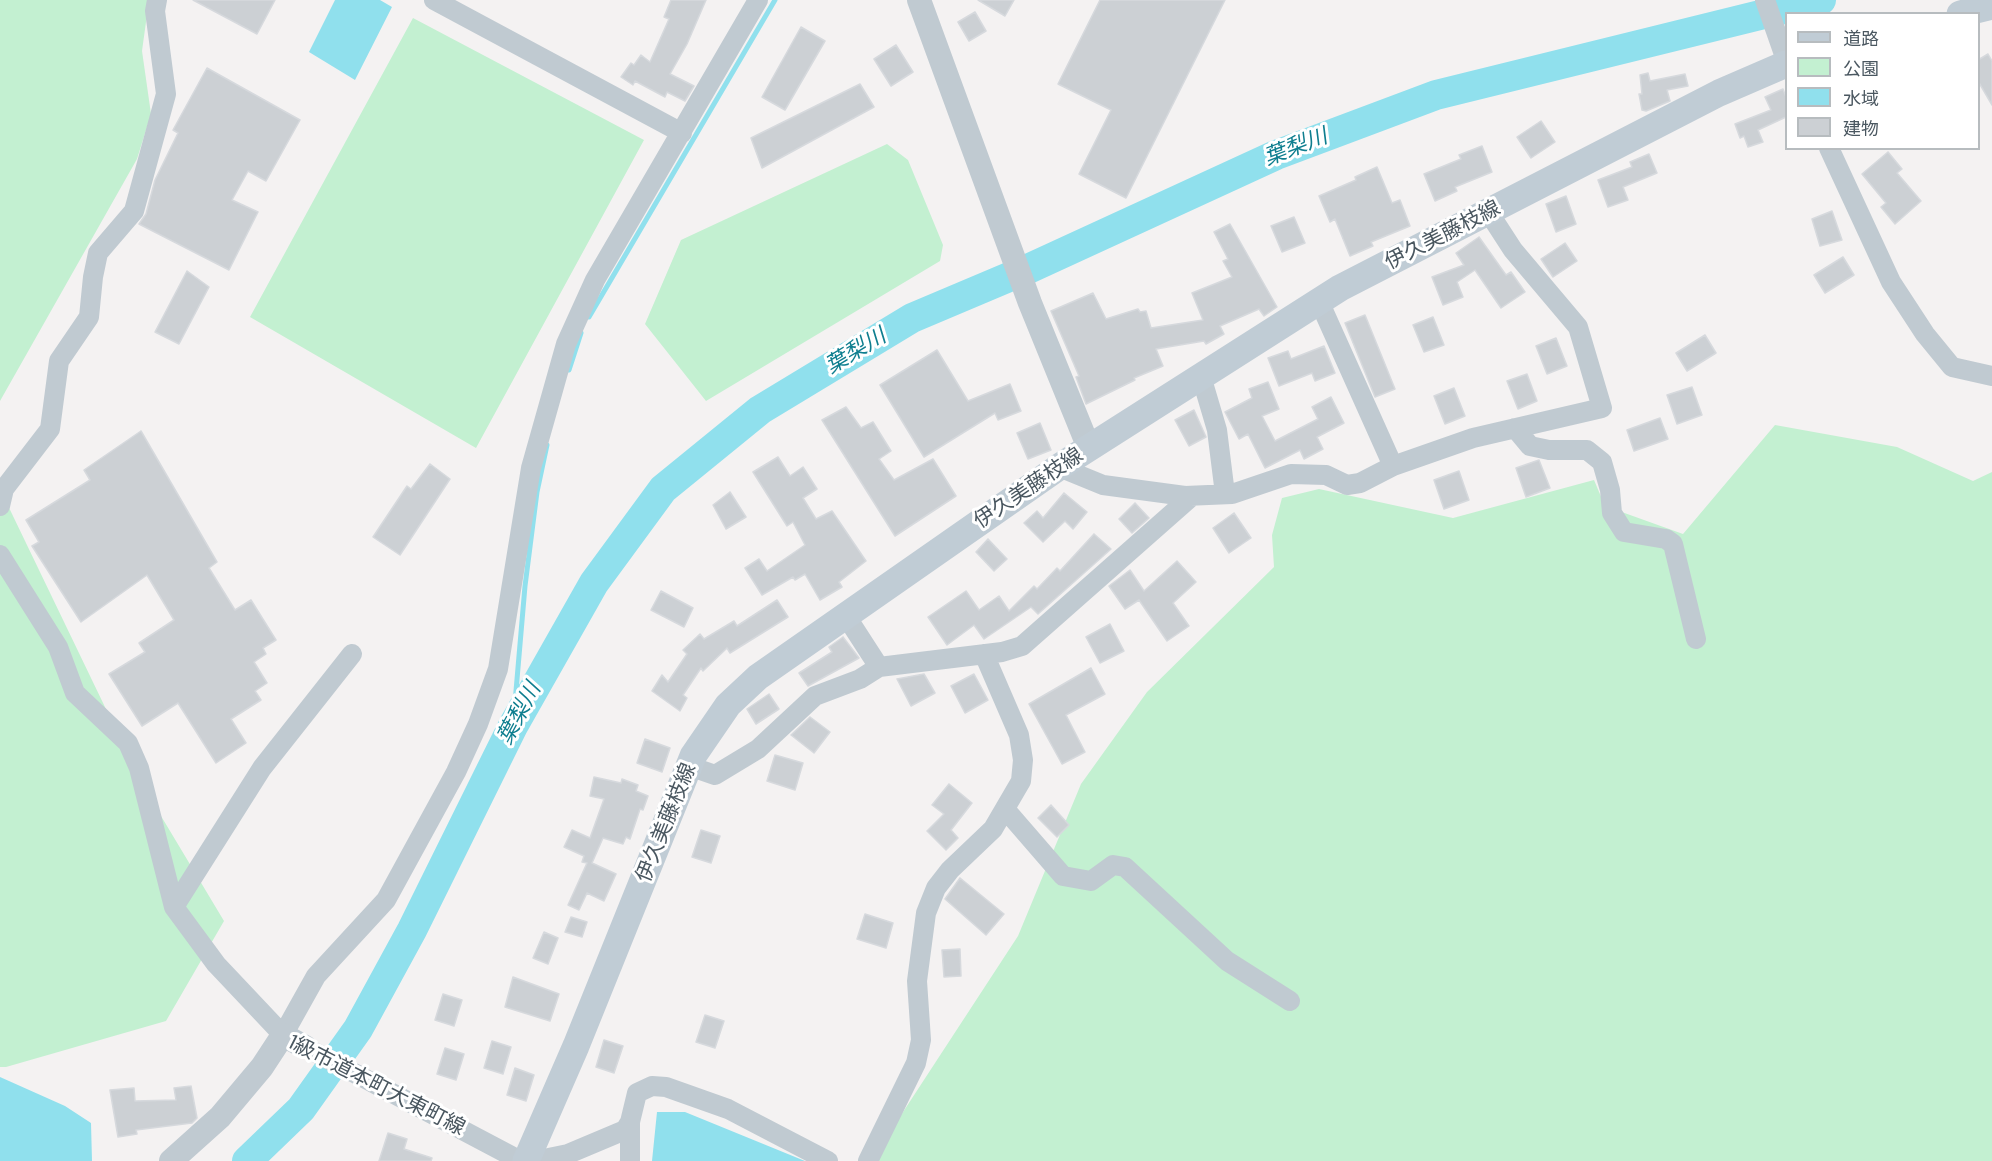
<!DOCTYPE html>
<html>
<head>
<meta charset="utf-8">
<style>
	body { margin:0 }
	#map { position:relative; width:1992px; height:1161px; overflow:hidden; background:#f4f2f2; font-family:"DM Sans","Noto Sans JP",sans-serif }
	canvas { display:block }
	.legend { position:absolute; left:1785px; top:12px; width:195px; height:138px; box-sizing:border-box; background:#fff; border:2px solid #b7bcbf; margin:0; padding:8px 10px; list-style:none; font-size:18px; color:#4a5760 }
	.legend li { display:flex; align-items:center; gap:12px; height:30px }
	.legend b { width:30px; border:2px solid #b7bcbf }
</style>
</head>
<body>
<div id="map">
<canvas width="1992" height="1161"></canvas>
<ul class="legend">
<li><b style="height:8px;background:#c0ccd5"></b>道路</li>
<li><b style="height:16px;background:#c3f0d1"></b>公園</li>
<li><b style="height:16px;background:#90e0ed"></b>水域</li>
<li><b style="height:16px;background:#ccd0d4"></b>建物</li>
</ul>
</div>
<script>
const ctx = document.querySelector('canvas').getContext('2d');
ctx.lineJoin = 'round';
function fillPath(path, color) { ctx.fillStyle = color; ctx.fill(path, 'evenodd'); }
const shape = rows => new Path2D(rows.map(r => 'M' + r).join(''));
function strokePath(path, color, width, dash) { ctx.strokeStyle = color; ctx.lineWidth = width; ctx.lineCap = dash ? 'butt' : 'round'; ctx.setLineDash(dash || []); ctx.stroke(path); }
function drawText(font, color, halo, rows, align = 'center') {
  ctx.font = font + ' "DM Sans","Noto Sans JP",sans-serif'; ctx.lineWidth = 6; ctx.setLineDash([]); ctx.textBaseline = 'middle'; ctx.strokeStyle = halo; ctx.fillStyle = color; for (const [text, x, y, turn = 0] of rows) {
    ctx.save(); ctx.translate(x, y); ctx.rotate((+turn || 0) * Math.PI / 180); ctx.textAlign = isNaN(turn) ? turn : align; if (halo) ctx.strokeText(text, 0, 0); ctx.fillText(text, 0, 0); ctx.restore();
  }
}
fillPath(shape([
	[0,0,149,0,142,51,151,114,137,159,0,401],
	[413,18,644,140,476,448,250,317],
	[887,144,908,160,943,245,940,261,706,401,645,324,681,240],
	[1775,425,1897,447,1973,481,1992,472,1992,1161,871,1161,1018,936,1081,784,1147,692,1274,567,1272,535,1282,498,1319,489,1453,518,1594,480,1605,506,1683,534],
	[0,489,143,786,224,921,166,1021,6,1067,0,1067]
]), '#c3f0d1');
fillPath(shape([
	[335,0,380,0,392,7,355,80,309,52],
	[0,1077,65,1106,91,1123,92,1161,0,1161],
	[657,1112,685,1112,805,1161,652,1161]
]), '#90e0ed');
strokePath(shape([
	[589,317,775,0],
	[569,370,581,333],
	[513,726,525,586,537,492,547,445]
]), '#90e0ed', 5);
strokePath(shape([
	[247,1161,301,1109,358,1029,412,930,513,726,594,583,663,489,760,410,912,318,1028,269,1276,155,1436,95,1821,0]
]), '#90e0ed', 30);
const building = shape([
	[193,0,275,0,257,34,193,0],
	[671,0,706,0,687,44,670,74,694,86,685,101,667,92,665,97,635,81,633,85,621,77,631,63,634,65,641,55,650,62,669,19,664,17,671,0],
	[978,0,1014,0,1005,16,978,0],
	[1100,0,1225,0,1126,198,1079,174,1111,110,1058,84,1100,0],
	[975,12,986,31,969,41,958,22,975,12],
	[801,27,825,41,785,110,762,97,801,27],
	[896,45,913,72,891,86,874,59,896,45],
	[1988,54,1992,61,1992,105,1978,81,1978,60,1988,54],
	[207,68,300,120,266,181,248,171,232,200,258,212,229,270,139,224,146,214,155,180,178,133,173,130,207,68],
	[1648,73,1650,81,1685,74,1688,86,1667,90,1670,101,1646,111,1642,110,1639,94,1642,94,1640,75,1648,73],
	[860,84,874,107,762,168,751,138,860,84],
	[1783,89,1786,97,1786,117,1758,130,1763,142,1748,147,1744,136,1740,138,1735,124,1771,110,1765,97,1783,89],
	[1541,121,1555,142,1531,158,1517,137,1541,121],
	[1482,146,1492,172,1455,187,1457,191,1435,201,1424,174,1461,159,1459,155,1482,146],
	[1888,152,1902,169,1897,173,1921,201,1895,224,1881,207,1886,203,1862,174,1888,152],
	[1649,154,1657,173,1623,187,1628,200,1608,207,1598,180,1632,167,1630,162,1649,154],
	[1377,167,1392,203,1400,200,1410,226,1371,242,1373,246,1350,256,1335,219,1330,222,1319,196,1356,180,1355,177,1377,167],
	[1566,196,1576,224,1556,232,1546,204,1566,196],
	[1832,211,1842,240,1820,246,1812,219,1832,211],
	[1294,217,1305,243,1282,252,1271,226,1294,217],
	[1230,224,1277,307,1264,316,1259,309,1220,326,1224,334,1206,344,1204,341,1156,349,1163,366,1134,378,1135,380,1086,404,1076,377,1079,376,1051,311,1093,293,1106,319,1138,309,1140,312,1146,311,1151,328,1203,320,1192,293,1232,277,1223,261,1228,259,1214,232,1230,224],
	[1479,237,1506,275,1511,272,1525,292,1501,308,1475,270,1457,282,1463,297,1443,305,1432,277,1464,265,1456,253,1479,237],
	[1565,243,1577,261,1553,277,1541,259,1565,243],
	[1843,257,1854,275,1825,293,1814,275,1843,257],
	[187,271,209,287,179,344,155,332,187,271],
	[1365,315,1395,389,1375,397,1345,323,1365,315],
	[1433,317,1444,345,1424,352,1413,325,1433,317],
	[1705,335,1716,353,1687,371,1676,353,1705,335],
	[1556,338,1567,366,1547,374,1536,346,1556,338],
	[1324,346,1335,373,1315,381,1312,373,1279,386,1268,358,1288,351,1291,359,1324,346],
	[937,350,968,401,1010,384,1021,411,998,420,995,413,924,457,880,385,937,350],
	[1527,374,1537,401,1518,409,1507,381,1527,374],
	[1268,382,1279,409,1262,416,1275,441,1318,419,1312,407,1331,397,1344,423,1317,437,1323,449,1304,459,1300,450,1265,468,1248,434,1239,439,1225,412,1252,398,1249,389,1268,382],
	[1692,387,1702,415,1677,424,1667,395,1692,387],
	[1454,388,1465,416,1445,424,1434,396,1454,388],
	[846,407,861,428,873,422,891,451,879,459,894,480,933,459,956,496,895,536,822,420,846,407],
	[1194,410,1206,437,1189,446,1175,420,1194,410],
	[1660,418,1668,439,1634,451,1627,430,1660,418],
	[1040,423,1051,450,1028,459,1017,433,1040,423],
	[141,431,217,562,209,568,235,610,251,600,276,640,263,648,266,654,254,662,267,683,255,691,261,700,231,719,246,743,216,763,178,703,142,726,109,674,145,652,139,643,174,620,147,575,81,622,32,546,39,542,26,520,90,480,84,470,141,431],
	[778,457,790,476,803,467,817,489,803,498,816,519,832,511,866,561,839,582,842,587,820,600,805,574,795,580,793,577,762,595,745,568,759,559,767,571,805,545,793,522,787,526,753,472,778,457],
	[1539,460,1550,488,1526,497,1516,468,1539,460],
	[430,464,450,479,400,555,373,537,407,486,411,489,430,464],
	[1459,471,1469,500,1444,509,1434,480,1459,471],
	[730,492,746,517,726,529,713,505,730,492],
	[1064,493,1087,512,1073,529,1065,521,1043,542,1024,523,1037,511,1043,518,1064,493],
	[1135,503,1149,518,1132,533,1119,519,1135,503],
	[1234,513,1251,538,1229,553,1213,528,1234,513],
	[1094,534,1111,549,1038,614,1031,607,984,639,974,625,947,645,928,617,966,591,979,610,999,596,1009,611,1034,586,1037,589,1057,568,1060,571,1094,534],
	[988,539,1007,559,994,571,976,552,988,539],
	[1177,561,1196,582,1173,603,1189,626,1167,641,1139,600,1125,609,1109,586,1130,570,1144,591,1177,561],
	[661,591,693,608,684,627,651,610,661,591],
	[777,600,788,617,730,653,727,648,703,671,701,668,683,695,687,698,680,711,652,691,662,675,668,682,687,654,683,650,700,634,704,639,734,621,737,626,777,600],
	[1110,624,1124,651,1100,663,1086,637,1110,624],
	[843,637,859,658,808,686,799,673,832,652,829,647,843,637],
	[1091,668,1105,694,1066,715,1085,752,1062,764,1029,704,1091,668],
	[924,674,935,693,911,706,897,679,924,674],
	[974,674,988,700,965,713,951,686,974,674],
	[769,694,779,709,756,724,747,709,769,694],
	[810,717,830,732,814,753,791,735,810,717],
	[645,739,670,748,662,772,637,763,645,739],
	[775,755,803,763,795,790,767,781,775,755],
	[594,777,621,783,622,779,638,785,636,791,648,796,643,810,640,809,630,839,626,837,623,844,603,838,592,863,616,874,604,901,587,893,579,910,568,905,587,863,582,862,584,856,564,847,572,830,590,838,604,799,590,796,594,777],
	[949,784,972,803,951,830,958,838,946,850,927,831,944,814,932,805,949,784],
	[1051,805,1069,825,1057,837,1038,818,1051,805],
	[701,830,720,836,711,863,692,857,701,830],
	[960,878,1004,914,986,935,945,899,960,878],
	[865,914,893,923,886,948,857,939,865,914],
	[571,917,587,922,582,937,565,932,571,917],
	[544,932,558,938,548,964,533,958,544,932],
	[960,949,961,976,944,977,942,950,960,949],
	[513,977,559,994,550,1021,505,1007,513,977],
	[443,994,462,1000,454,1026,435,1020,443,994],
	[705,1015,724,1021,715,1048,696,1042,705,1015],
	[604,1040,623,1046,614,1073,596,1067,604,1040],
	[492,1041,511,1047,503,1074,484,1068,492,1041],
	[445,1048,464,1054,456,1080,437,1074,445,1048],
	[515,1068,534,1075,526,1101,507,1095,515,1068],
	[191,1086,197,1118,192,1123,136,1130,137,1134,118,1137,110,1090,134,1088,135,1101,176,1100,174,1088,191,1086],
	[388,1133,407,1139,404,1149,432,1158,431,1161,379,1161,388,1133]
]);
fillPath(building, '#ccd0d4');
strokePath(building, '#d6d9dd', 1.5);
strokePath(shape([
	[434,0,682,133],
	[1765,0,1786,60],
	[1829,148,1891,282,1925,334,1952,367,1992,376],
	[1319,301,1393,466],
	[1201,376,1217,430,1225,494],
	[1515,428,1530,446,1549,450,1587,450,1602,462,1610,490,1612,513,1624,532,1666,539,1673,544,1696,639],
	[1059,467,1103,485,1185,496,1232,494,1291,474,1326,475,1347,485,1360,483,1393,466,1473,438,1602,408,1578,327,1513,250,1489,213],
	[0,506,4,489,50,429,59,361,89,317,93,277,98,253,134,211,166,94,155,11,157,0],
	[0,555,58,647,75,693,128,743,139,768,174,907,216,964,283,1035,316,976,386,900,456,772,478,724,498,669,531,468,566,344,595,280,758,0],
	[846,616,879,667,1002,652,1022,646,1192,496],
	[689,766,715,775,758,749,815,696,860,679,879,667],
	[1005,809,1063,876,1091,881,1113,865,1125,867,1227,961,1290,1001],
	[174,907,262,768,352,654],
	[305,1047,521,1161],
	[534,1161,568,1154,625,1130,630,1122,637,1093,652,1086,666,1087,728,1109,828,1161],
	[630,1161,630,1122],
	[868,1161,916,1063,921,1040,917,981,926,913,936,888,950,870,993,829,1021,781,1023,760,1019,735,984,654]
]), '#c0cad1', 20);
strokePath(shape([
	[919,0,1030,303,1089,448],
	[171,1161,220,1117,262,1067,283,1035,305,1047]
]), '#c0cad1', 24);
strokePath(shape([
	[1960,14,1992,6],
	[526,1161,576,1046,693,756,728,705,758,677,1059,467,1340,288,1719,93,1786,64]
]), '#c0ccd5', 27);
drawText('21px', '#4a5760', '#fff', [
	["伊久美藤枝線",1443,236,-27],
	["伊久美藤枝線",1029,489,-34],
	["伊久美藤枝線",667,823,-68],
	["1級市道本町大東町線",376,1086,27]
]);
drawText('italic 22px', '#0e7e8f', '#fff', [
	["葉梨川",1296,148,-21],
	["葉梨川",856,352,-31],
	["葉梨川",520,714,-62]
]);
</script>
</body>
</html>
